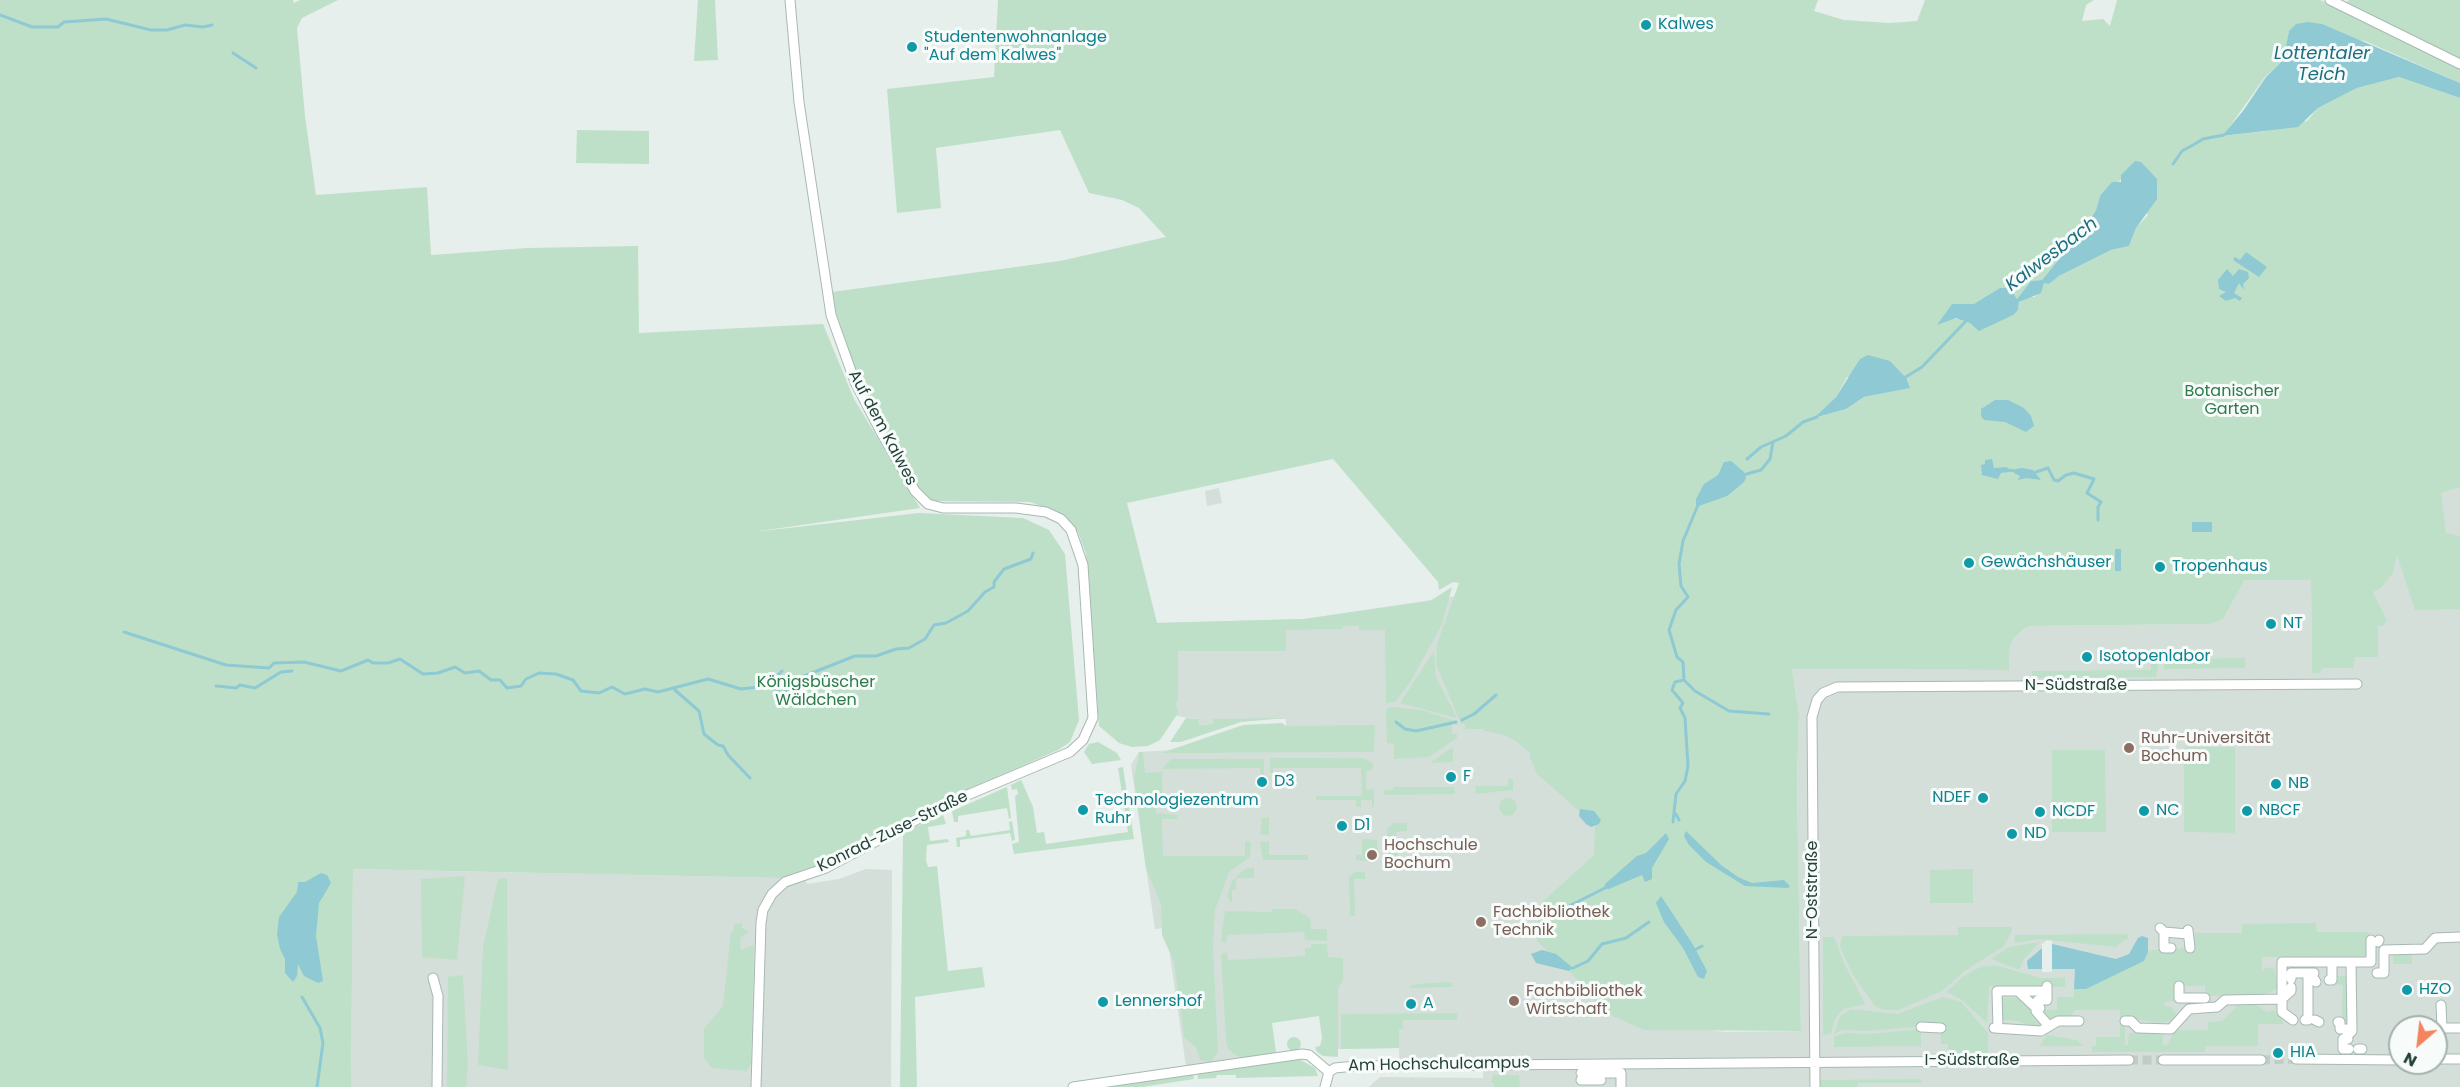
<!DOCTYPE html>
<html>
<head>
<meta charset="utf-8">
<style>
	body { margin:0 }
	#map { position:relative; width:2460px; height:1087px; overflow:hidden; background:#e6efeb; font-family:Poppins,sans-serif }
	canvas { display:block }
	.north { position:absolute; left:2388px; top:1015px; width:60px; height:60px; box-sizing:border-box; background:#f7fbf9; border:2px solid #a3b1ad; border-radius:50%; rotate:208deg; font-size:16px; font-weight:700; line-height:24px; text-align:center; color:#24423a }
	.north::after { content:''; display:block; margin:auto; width:21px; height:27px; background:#f4845f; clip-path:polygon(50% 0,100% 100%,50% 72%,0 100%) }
</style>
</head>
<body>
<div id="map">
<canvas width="2460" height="1087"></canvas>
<div class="north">N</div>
</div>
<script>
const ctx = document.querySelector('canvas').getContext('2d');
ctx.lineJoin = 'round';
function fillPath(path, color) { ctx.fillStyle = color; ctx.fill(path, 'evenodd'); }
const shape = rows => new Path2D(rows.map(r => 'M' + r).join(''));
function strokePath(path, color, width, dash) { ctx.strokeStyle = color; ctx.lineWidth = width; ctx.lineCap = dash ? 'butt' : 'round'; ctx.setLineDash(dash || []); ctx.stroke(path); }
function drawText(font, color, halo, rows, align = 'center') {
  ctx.font = font + ' Poppins,sans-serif'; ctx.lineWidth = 6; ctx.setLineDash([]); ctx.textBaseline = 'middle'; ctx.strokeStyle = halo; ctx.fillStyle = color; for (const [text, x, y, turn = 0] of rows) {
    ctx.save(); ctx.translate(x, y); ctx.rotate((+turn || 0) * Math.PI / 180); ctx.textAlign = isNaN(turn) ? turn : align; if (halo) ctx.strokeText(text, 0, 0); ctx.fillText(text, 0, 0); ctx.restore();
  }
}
fillPath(shape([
	[2460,392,2460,1087,1369,1087,1380,1077,1483,1078,1483,1071,1400,1070,1399,1048,1338,1049,1326,1046,1338,959,1264,970,1276,1053,1186,1066,1166,928,1155,929,1131,765,1139,752,1191,749,1286,731,1286,719,1213,719,1214,724,1198,725,1198,719,1176,716,1175,702,1152,623,1304,619,1491,591,1584,738,1626,1020,1725,1032,1801,1031,1797,781,1799,715,1792,669,2009,670,2010,646,2014,638,2025,628,2032,626,2211,624,2223,619,2245,580,2311,580,2312,673,2323,668,2354,668,2355,657,2378,657,2378,626,2387,620,2373,592,2396,554],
	[2400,1027,2436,1027,2436,1063,2400,1063],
	[1219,488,1222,503,1207,506,1205,491],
	[353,869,780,878,800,871,807,884,839,879,866,869,892,870,891,1087,351,1087]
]), '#d4dfda');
fillPath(shape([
	[0,0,293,0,294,3,300,0,338,0,302,18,297,28,305,116,316,195,427,187,431,255,527,248,638,246,639,333,823,324,854,399,920,508,753,532,919,513,1023,518,1049,530,1065,554,1079,720,1070,742,1058,750,919,812,827,862,780,878,353,869,351,1087,0,1087],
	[698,0,715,0,718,60,694,61],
	[998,0,1818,0,1814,11,1844,20,1890,23,1917,21,1925,0,2094,0,2086,5,2082,21,2103,19,2110,26,2117,0,2320,0,2339,9,2349,0,2460,0,2460,83,2365,41,2289,31,2283,60,2265,77,2223,136,2266,131,2307,121,2318,108,2357,88,2399,77,2460,98,2460,487,2441,493,2446,533,2460,536,2460,609,2415,610,2397,555,2393,573,2381,588,2373,592,2387,620,2383,626,2378,626,2378,657,2355,657,2354,668,2323,668,2319,673,2312,673,2311,580,2245,580,2223,619,2211,624,2032,626,2025,628,2014,638,2010,646,2009,670,1792,669,1799,715,1797,781,1801,1031,1644,1030,1604,1012,1576,978,1537,941,1539,905,1594,855,1595,825,1537,774,1529,755,1531,754,1516,741,1501,734,1484,731,1484,729,1465,729,1465,724,1461,724,1436,664,1437,644,1459,583,1453,582,1439,590,1438,582,1333,459,1127,503,1157,623,1304,619,1430,601,1452,587,1442,624,1411,681,1395,702,1386,703,1385,630,1359,630,1359,626,1343,626,1342,629,1286,630,1286,651,1178,651,1178,700,1176,703,1178,713,1160,740,1148,746,1132,747,1119,743,1099,726,1086,554,1078,532,1062,514,1030,502,930,501,918,491,858,379,835,309,832,292,1060,261,1166,237,1139,208,1122,200,1089,193,1060,130,936,148,941,208,897,213,887,89,994,77],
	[2122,179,2148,215,2136,228,2129,246,2111,250,2059,276,2049,284,2045,282,2035,297,2026,297,2019,303,2018,310,1946,320,1952,304,1974,304,1990,296,1993,292,2017,300,2031,281,2042,280,2087,225,2096,210,2100,196],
	[1847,377,1909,388,1864,397,1846,409,1815,418,1836,397],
	[577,130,649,131,649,164,576,163],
	[1434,651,1436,677,1457,718,1400,703],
	[2245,658,2245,668,2164,669,2164,659],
	[2151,659,2159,659,2156,677,2032,678,2032,671,2151,670],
	[1392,707,1421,710,1456,721,1459,725,1452,724,1452,734,1457,734,1457,738,1429,757,1394,759,1394,744,1387,743,1386,709],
	[1186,718,1198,719,1199,725,1213,724,1213,719,1286,718,1241,722,1181,742,1170,742],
	[1282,723,1286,726,1375,725,1374,752,1161,753,1243,725],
	[1098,742,1117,753,1121,760,1092,764,1084,752,1089,744],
	[1453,747,1453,762,1430,763],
	[2184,747,2235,747,2235,833,2184,832],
	[2052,750,2105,750,2106,832,2052,832],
	[1139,752,1143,752,1145,773,1162,772,1163,803,1156,803,1156,813,1177,815,1177,819,1162,819,1163,856,1245,856,1245,841,1251,842,1250,857,1229,872,1215,910,1213,948,1218,1052,1211,1062,1200,1060,1196,1047,1184,1037,1174,962,1162,935,1161,904,1146,869,1134,779],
	[1270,758,1364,758,1373,763,1373,770,1366,771,1366,789,1374,790,1374,805,1372,808,1372,800,1361,800,1361,807,1356,807,1356,800,1316,800,1316,796,1362,796,1361,768,1273,768,1273,773,1270,773],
	[1171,759,1264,759,1264,774,1260,774,1260,768,1162,769],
	[1123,767,1134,839,1014,854,1012,844,1019,842,1015,796,1018,794,1017,789,1012,790,1011,785,1021,780,1023,784,1033,807,1037,833,1044,832,1046,844,1128,832,1118,768],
	[1508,779,1513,779,1513,790,1476,794,1475,786,1508,786],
	[1007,787,1011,818,1009,819,1007,808,958,816,958,822,954,822,952,811],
	[1393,787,1454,787,1455,794,1384,795,1384,790,1393,790],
	'1499 807a9 9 0 1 1 18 0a9 9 0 1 1-18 0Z',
	[943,815,946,824,928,827,930,841,948,839,949,842,927,845,926,860,928,867,937,866,948,971,982,967,985,987,915,997,917,1087,900,1087,903,836,905,831],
	[1262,818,1269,818,1269,835,1260,834],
	[1012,821,1015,840,1012,841,1010,833,960,840,960,847,957,847,956,838,966,836,966,830,969,830,971,836,1010,830,1009,822],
	[1394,823,1407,823,1407,831,1396,832,1398,862,1390,862,1388,858,1387,829],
	[1362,839,1377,840,1378,852,1368,861,1356,860,1356,855,1362,855],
	[1260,842,1269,842,1269,855,1308,855,1308,860,1263,860],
	[1254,867,1254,878,1236,878,1236,890,1232,890,1232,902,1230,902,1227,896,1232,881,1245,869],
	[1973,869,1973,903,1930,903,1930,870],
	[1355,872,1365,872,1365,879,1354,879,1355,916,1350,916,1349,877],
	[465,876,457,960,422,957,421,879],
	[507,878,508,1070,478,1065,483,947,498,879],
	[1272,909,1295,909,1310,918,1311,929,1327,929,1327,941,1305,940,1304,932,1227,935,1226,943,1221,941,1225,911,1271,912],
	[742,923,742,928,749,932,740,938,741,950,754,945,751,1064,746,1071,712,1068,704,1058,704,1029,723,1006,731,931,734,931,734,924],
	[2316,923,2317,932,2369,932,2369,956,2262,957,2262,972,2266,967,2275,969,2277,987,2274,991,2261,995,2205,996,2205,986,2175,986,2175,1001,2164,1002,2165,1006,2171,1007,2176,1013,2171,1021,2158,1023,2125,1017,2125,1045,2128,1045,2129,1033,2163,1033,2163,1045,2167,1045,2174,1032,2181,1030,2208,1030,2208,1022,2222,1021,2238,1005,2253,1002,2266,1012,2273,1010,2283,1018,2283,1024,2258,1024,2258,1046,2205,1046,2205,1052,2092,1052,2092,1046,2096,1046,2096,1037,2120,1037,2120,1010,2075,1010,2070,1017,2048,1020,2039,1010,2057,1010,2057,997,2074,997,2074,989,2086,989,2144,961,2148,952,2152,950,2194,948,2195,933,2242,933,2242,924],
	[1958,927,2012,927,2012,931,2003,947,1966,970,1942,991,1899,1010,1884,1010,1875,1006,1853,975,1840,947,1842,936,1958,935],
	[2015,935,2128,934,2128,938,2115,947,2040,939,2014,943],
	[1823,937,1834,937,1844,963,1865,1004,1843,1009,1835,1019,1831,1034,1823,1035],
	[2040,942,2024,959,2019,970,1991,959,2009,947],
	[1311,944,1327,944,1328,957,1343,958,1343,981,1338,987,1338,1057,1323,1056,1317,1052,1315,1047,1320,1046,1322,1038,1319,1016,1272,1023,1276,1053,1242,1058,1236,1055,1228,1049,1226,1041,1221,955,1227,952,1228,960,1305,956,1305,948,1311,948],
	[2393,953,2412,953,2412,964,2393,964],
	[1982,966,1998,966,2041,978,2065,978,2065,987,1989,986,1987,1023,1962,1000,1947,992,1962,977],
	[463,975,468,1066,466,1087,447,1087,448,977],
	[2334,976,2348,976,2349,1027,2341,1027,2343,985,2334,984],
	[1451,982,1453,987,1410,988,1412,985,1428,983],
	[1943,997,1961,1002,1988,1033,1988,1055,1948,1056,1948,1044,1941,1044,1940,1025,1868,1031,1843,1030,1834,1034,1840,1016,1851,1009,1897,1014],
	[2001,998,2023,998,2024,1002,2041,1025,2033,1027,2018,1021,2002,1020],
	[1457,1013,1457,1020,1403,1020,1403,1029,1399,1029,1399,1048,1341,1049,1341,1014],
	[1921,1029,1921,1046,1834,1047,1834,1037,1844,1033,1870,1034],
	[2047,1035,2077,1040,2083,1046,2040,1046],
	'1287 1044a7 7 0 1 1 14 0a7 7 0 1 1-14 0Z',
	[1299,1059,1315,1068,1318,1076,1236,1078,1236,1075,1217,1075,1216,1078,1198,1079,1197,1072],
	[1193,1073,1194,1079,1142,1087,1100,1087],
	[1493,1075,1519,1075,1520,1087,1494,1087,1494,1083,1491,1083],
	[1921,1079,1922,1083,1858,1083,1857,1087,1820,1087,1820,1080]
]), '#bfe0c8');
fillPath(shape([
	[2307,22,2322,24,2460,83,2460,98,2399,77,2357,88,2318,108,2298,127,2222,136,2243,111,2266,77,2283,60,2289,31,2296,24],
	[2135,161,2141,162,2157,179,2157,199,2136,228,2129,246,2111,250,2059,276,2049,284,2044,283,2041,293,2019,302,2018,310,2013,315,1979,331,1970,323,1956,318,1937,325,1952,304,1974,304,2000,288,2009,288,2017,299,2031,281,2042,280,2087,225,2096,210,2100,196,2112,182,2121,182,2121,175],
	[2246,252,2267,267,2259,277,2233,260,2235,257,2240,260],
	[2227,269,2233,276,2239,269,2248,272,2249,278,2243,284,2244,290,2239,283,2234,293,2242,298,2240,301,2235,298,2226,301,2219,296,2226,292,2219,289,2218,280],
	[1868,355,1890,361,1906,378,1910,388,1864,397,1846,409,1814,418,1836,397,1860,359],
	[1995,400,2008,400,2024,408,2031,416,2034,426,2026,432,2005,422,1984,420,1981,416,1981,409],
	[1992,459,1994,468,2007,467,2009,472,2001,473,1998,479,1982,475,1981,465,1985,464,1985,460],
	[1731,461,1744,472,1746,478,1744,482,1727,496,1696,507,1696,499,1704,484,1718,475,1724,462],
	[2022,468,2033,470,2041,480,2026,478,2018,480,2020,476,2014,473,2016,469],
	[2192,522,2212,522,2212,532,2192,532],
	[2115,549,2121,549,2121,571,2115,571],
	[1580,809,1594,811,1601,820,1599,824,1591,827,1586,824,1579,816],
	[1686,831,1721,865,1738,877,1752,883,1784,880,1790,886,1788,888,1745,886,1706,862,1689,845,1684,836],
	[1666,833,1669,839,1652,868,1652,879,1645,882,1642,875,1609,889,1604,888,1605,884,1637,856,1646,853],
	[321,873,327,875,331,883,319,903,316,936,323,981,318,983,304,976,298,964,297,976,293,982,285,973,285,959,280,949,277,934,279,917,297,892,298,882,305,882],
	[1661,896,1692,943,1707,971,1704,979,1698,977,1683,948,1664,922,1656,903],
	[2142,936,2148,938,2148,952,2144,961,2086,989,2074,989,2075,969,2028,969,2027,961,2048,943,2116,959,2129,954,2138,938],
	[1542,950,1556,954,1573,968,1569,971,1536,963,1531,954]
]), '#8ec9d4');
fillPath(shape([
	[2047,940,2052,941,2052,972,2042,972,2042,944]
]), '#e6efeb');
strokePath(shape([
	[0,15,32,27,58,27,64,22,106,19,151,30,167,30,185,25,203,27,212,25],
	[233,53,256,68],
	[2173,164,2182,151,2193,145,2203,139,2224,135],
	[1904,378,1922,367,1967,320],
	[1747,459,1761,447,1786,436,1803,422,1817,417],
	[2008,470,2015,471],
	[2036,472,2048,468,2054,480,2058,481,2066,475,2074,473,2094,479,2087,493,2101,502,2098,507,2098,520],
	[1743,475,1761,470,1770,459,1773,442],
	[124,632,226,665,269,668,274,663,304,662,341,671,368,660,373,663,388,663,400,659,423,674,438,673,455,667,465,673,479,671,491,680,500,680,507,688,521,686,526,679,539,673,556,674,573,680,581,691,599,693,612,687,625,694,645,689,658,692,708,679,741,689,767,686,777,689,782,695,799,678,855,656,876,656,896,649,909,648,925,639,934,625,946,623,968,611,985,592,994,587,994,582,1004,569,1031,559,1033,553],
	[1684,680,1695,691,1729,711,1769,714],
	[216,686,236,688,240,685,255,688,281,672,292,671],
	[767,686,782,671],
	[675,690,699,711,704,734,718,745,723,746,728,755,750,778],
	[1462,720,1474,714,1496,695],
	[1396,722,1405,729,1416,731,1456,722],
	[1676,814,1679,820],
	[1673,822,1676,794,1685,781,1688,766,1685,718,1680,708,1683,703,1672,690,1675,682,1684,680,1683,662,1677,657,1669,630,1676,610,1688,597,1681,586,1679,564,1683,541,1698,505],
	[1547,917,1607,887],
	[1693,951,1702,946],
	[1573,968,1588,961,1602,944,1626,938,1649,922],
	[302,997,320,1028,323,1043,317,1087]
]), '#8ec9d4', 3);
strokePath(shape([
	[2129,1060,2163,1060],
	[2261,1060,2296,1059]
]), '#bfccc8', 9, [9, 4.5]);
const street = shape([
	[2330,0,2460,64],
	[2160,928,2164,932,2188,934],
	[2188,930,2190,948],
	[2164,932,2164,948,2171,948],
	[2378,942,2379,940],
	[2377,973,2384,973,2384,950,2425,949,2435,938,2460,937],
	[433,978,438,996,437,1087],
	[2291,979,2291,973,2314,973],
	[2315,980,2316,982],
	[2329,980,2332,980,2332,962],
	[2047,986,2047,1000,2038,1000,2036,1003,2036,1011,2048,1025],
	[2179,986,2179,998,2205,998],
	[2291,987,2291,991,2282,999,2282,1012,2293,1020],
	[2018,991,2036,1008,2040,1008],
	[2441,1005,2442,1028,2460,1028],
	[2305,1020,2308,1020,2308,973],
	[2315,1020,2319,1022],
	[2125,1021,2131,1021,2138,1028,2171,1029,2189,1009,2217,1007,2225,1000,2282,999,2282,962,2371,962,2371,940],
	[2338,1022,2340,1022,2340,1029,2352,1029],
	[1921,1027,1941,1028],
	[1994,1028,2041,1031,2058,1021,2079,1021],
	[1998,1028,1997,991,2047,991],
	[2346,1037,2352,1031,2351,962],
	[2348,1039,2343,1039,2343,1049,2349,1049],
	[2358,1049,2362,1049],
	[2296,1059,2400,1060],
	[2436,1059,2460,1059],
	[2163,1060,2261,1060],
	[1329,1072,1335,1068,1355,1066,2129,1060],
	[1581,1073,1621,1073,1621,1087],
	[1581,1080,1601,1080],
	[756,1087,761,923,763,910,772,894,785,882,826,868,946,804,1070,752,1083,740,1093,718,1083,565,1071,530,1061,519,1046,512,1016,508,943,508,928,504,915,491,882,434,855,382,831,315,799,102,790,0],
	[1073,1087,1302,1054,1309,1055,1329,1072],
	[1325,1087,1329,1072],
	[1815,1087,1812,717,1817,700,1823,693,1837,687,2357,684]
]);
strokePath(street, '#a8b8b2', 11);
strokePath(street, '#fff', 9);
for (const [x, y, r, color] of [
	[1646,25,6,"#0f9aa8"],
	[912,47,6,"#0f9aa8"],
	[1969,563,6,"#0f9aa8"],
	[2160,567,6,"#0f9aa8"],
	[2271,624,6,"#0f9aa8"],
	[2087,657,6,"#0f9aa8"],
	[2129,748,6,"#8d6e63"],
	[1451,777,6,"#0f9aa8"],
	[1262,782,6,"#0f9aa8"],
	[2276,784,6,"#0f9aa8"],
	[1983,798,6,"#0f9aa8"],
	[1083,810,6,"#0f9aa8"],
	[2144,811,6,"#0f9aa8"],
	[2247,811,6,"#0f9aa8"],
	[2040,812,6,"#0f9aa8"],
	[1342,826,6,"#0f9aa8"],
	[2012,834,6,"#0f9aa8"],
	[1372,855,6,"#8d6e63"],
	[1481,922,6,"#8d6e63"],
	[2407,990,6,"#0f9aa8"],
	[1514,1001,6,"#8d6e63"],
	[1103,1002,6,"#0f9aa8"],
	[1411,1004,6,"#0f9aa8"],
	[2278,1053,6,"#0f9aa8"]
]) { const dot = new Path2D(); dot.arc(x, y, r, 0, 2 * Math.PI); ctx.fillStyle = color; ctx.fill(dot); strokePath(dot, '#f7fbf9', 2); }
drawText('16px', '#0d838f', '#f7fbf9', [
	["Kalwes",1658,25],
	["Studentenwohnanlage",924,38],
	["\"Auf dem Kalwes\"",924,56],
	["Gewächshäuser",1981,563],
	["Tropenhaus",2172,567],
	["NT",2283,624],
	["Isotopenlabor",2099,657],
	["F",1463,777],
	["D3",1274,782],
	["NB",2288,784],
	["NDEF",1971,798,"right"],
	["Technologiezentrum",1095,801],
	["Ruhr",1095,819],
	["NC",2156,811],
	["NBCF",2259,811],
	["NCDF",2052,812],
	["D1",1354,826],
	["ND",2024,834],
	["HZO",2419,990],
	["Lennershof",1115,1002],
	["A",1423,1004],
	["HIA",2290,1053]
], 'left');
drawText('16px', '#2d7a4b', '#f7fbf9', [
	["Botanischer",2232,392],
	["Garten",2232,410],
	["Königsbüscher",816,683],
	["Wäldchen",816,701]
]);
drawText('16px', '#24423a', '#f7fbf9', [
	["Auf dem Kalwes",882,428,62],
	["N-Südstraße",2076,686],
	["Konrad-Zuse-Straße",893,832,-26],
	["N-Oststraße",1813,890,-90],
	["I-Südstraße",1972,1061],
	["Am Hochschulcampus",1439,1065,-1]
]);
drawText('16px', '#785e54', '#f7fbf9', [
	["Ruhr-Universität",2141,739],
	["Bochum",2141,757],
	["Hochschule",1384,846],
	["Bochum",1384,864],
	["Fachbibliothek",1493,913],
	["Technik",1493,931],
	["Fachbibliothek",1526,992],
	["Wirtschaft",1526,1010]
], 'left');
drawText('italic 18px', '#1c6f80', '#f7fbf9', [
	["Lottentaler",2322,54],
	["Teich",2322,75],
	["Kalwesbach",2052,255,-37]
]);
</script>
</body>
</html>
